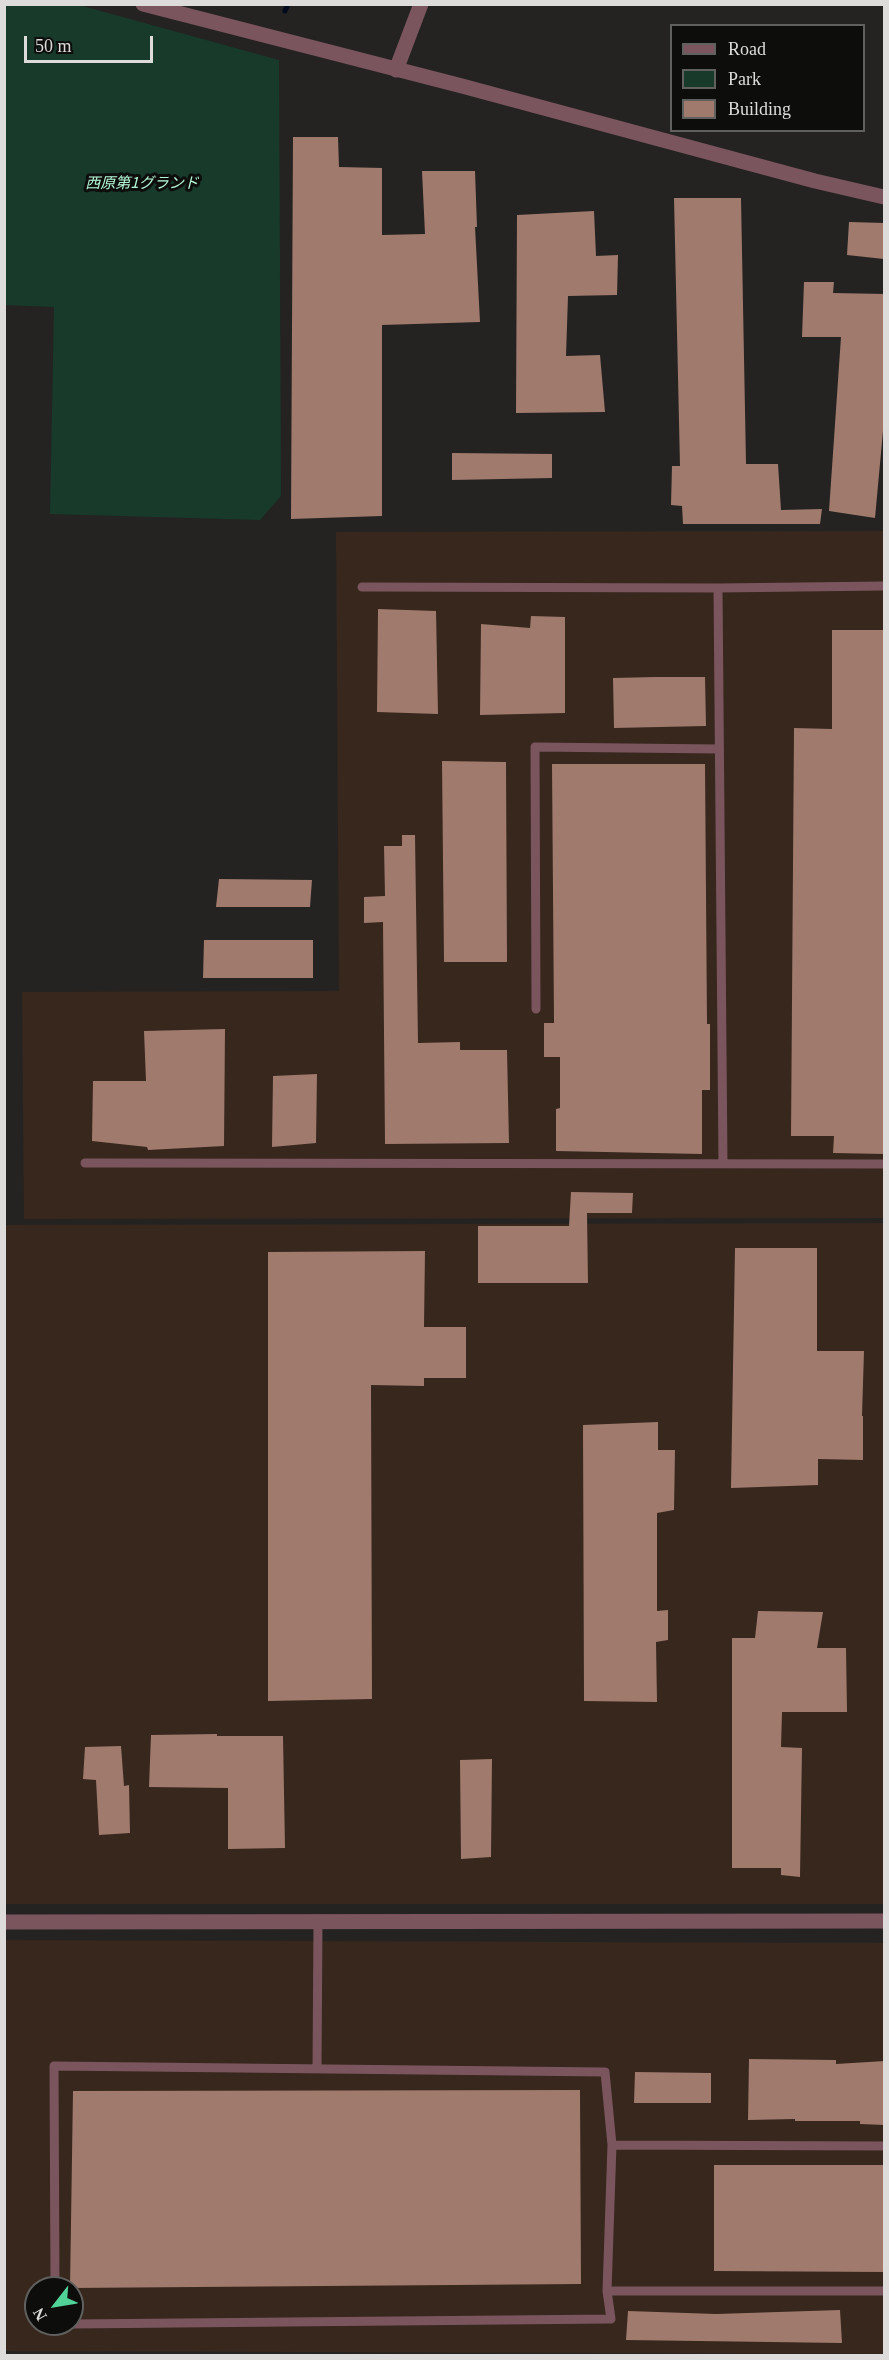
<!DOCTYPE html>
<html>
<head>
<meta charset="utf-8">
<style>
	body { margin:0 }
	#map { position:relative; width:889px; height:2360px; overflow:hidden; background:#252321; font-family:Georgia,serif }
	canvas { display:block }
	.frame { position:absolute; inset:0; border:6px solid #dddcdb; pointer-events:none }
	.legend { position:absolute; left:670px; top:24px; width:195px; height:108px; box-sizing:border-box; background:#0d0d0c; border:2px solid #60605f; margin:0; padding:8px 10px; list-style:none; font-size:18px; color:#dddcdb }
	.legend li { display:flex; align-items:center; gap:12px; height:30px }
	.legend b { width:30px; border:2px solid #60605f }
	.north { position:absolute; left:24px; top:2276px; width:60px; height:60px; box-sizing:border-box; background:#0d0d0c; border:2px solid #60605f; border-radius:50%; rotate:239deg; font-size:16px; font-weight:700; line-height:24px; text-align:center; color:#dddcdb }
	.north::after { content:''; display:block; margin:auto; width:21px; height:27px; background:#51d398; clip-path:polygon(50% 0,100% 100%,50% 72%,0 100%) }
	.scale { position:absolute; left:24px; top:36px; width:129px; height:27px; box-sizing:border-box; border:3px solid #dddcdb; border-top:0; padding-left:8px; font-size:18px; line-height:21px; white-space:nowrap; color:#dddcdb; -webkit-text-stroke:4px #0d0d0c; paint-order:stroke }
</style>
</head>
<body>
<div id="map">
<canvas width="889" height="2360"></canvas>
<div class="frame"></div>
<ul class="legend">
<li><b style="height:8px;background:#7a555e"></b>Road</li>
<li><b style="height:16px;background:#173a2b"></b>Park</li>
<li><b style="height:16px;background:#a07a6d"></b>Building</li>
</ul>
<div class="north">N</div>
<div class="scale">50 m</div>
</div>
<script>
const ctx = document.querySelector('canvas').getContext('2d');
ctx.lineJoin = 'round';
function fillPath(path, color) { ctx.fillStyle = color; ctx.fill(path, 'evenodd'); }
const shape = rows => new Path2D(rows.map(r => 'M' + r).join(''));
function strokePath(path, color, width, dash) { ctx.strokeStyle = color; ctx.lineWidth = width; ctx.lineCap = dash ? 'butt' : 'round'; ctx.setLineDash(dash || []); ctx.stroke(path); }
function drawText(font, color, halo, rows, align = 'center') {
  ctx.font = font + ' Georgia,"Noto Sans JP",serif'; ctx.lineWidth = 6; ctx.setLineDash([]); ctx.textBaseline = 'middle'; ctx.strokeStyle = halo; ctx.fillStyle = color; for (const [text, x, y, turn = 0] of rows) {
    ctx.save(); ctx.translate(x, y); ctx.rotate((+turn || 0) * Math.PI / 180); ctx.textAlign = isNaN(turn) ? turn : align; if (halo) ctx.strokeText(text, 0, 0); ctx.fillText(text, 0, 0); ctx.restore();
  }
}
fillPath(shape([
	[884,531,884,1218,24,1219,22,992,339,991,336,532],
	[884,1223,884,1904,5,1904,4,1225],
	[4,1940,884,1943,884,2354,5,2351],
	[36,2288,72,2288,72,2324,36,2324]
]), '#37271d');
fillPath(shape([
	[5,4,79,5,279,60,281,496,260,520,50,514,54,307,5,305]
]), '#173a2b');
strokePath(shape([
	[285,11,288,4]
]), '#000a1d', 5);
fillPath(shape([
	[293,137,338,137,339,167,382,168,382,235,425,234,422,171,475,171,477,227,475,227,480,322,382,325,382,516,291,519],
	[674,198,741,198,746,464,778,464,781,510,822,509,820,524,683,524,682,506,671,505,672,466,680,466],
	[594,211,596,256,618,255,617,295,568,296,566,356,600,355,605,412,516,413,517,215],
	[849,222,885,223,884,259,847,255],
	[804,282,834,282,833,293,885,294,885,409,875,518,829,511,841,337,802,337],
	[452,453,552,454,552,478,452,480],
	[378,609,436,611,438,714,377,712],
	[531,616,565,617,565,713,480,715,481,624,530,628],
	[832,630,885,630,885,1154,833,1153,834,1136,791,1136,794,728,832,729],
	[655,677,705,677,706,726,614,728,613,678],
	[442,761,506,762,507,962,444,962],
	[552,764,705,764,707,1024,710,1024,710,1090,702,1090,702,1154,556,1151,556,1109,560,1108,560,1057,544,1057,544,1023,554,1023],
	[402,835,415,835,418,1043,460,1042,460,1050,507,1050,509,1143,385,1144,383,922,364,923,364,897,385,896,384,846,402,846],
	[219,879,312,880,310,907,216,907],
	[204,940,313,940,313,978,203,978],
	[225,1029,224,1146,148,1150,147,1147,92,1141,93,1081,146,1081,144,1031],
	[317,1074,316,1143,272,1147,273,1076],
	[571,1192,633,1193,632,1213,587,1213,588,1283,478,1283,478,1226,569,1226],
	[735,1248,817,1248,817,1351,864,1351,862,1416,863,1416,863,1460,818,1459,818,1485,731,1488],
	[425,1251,424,1327,466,1327,466,1378,424,1378,424,1386,371,1385,372,1699,268,1701,268,1252],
	[658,1422,658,1450,675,1450,674,1510,657,1513,657,1611,668,1610,668,1640,656,1642,657,1702,584,1701,583,1425],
	[758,1611,823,1612,817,1648,846,1648,847,1712,782,1712,781,1747,802,1748,800,1877,781,1875,781,1868,732,1868,732,1638,755,1638],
	[217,1734,217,1736,283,1736,285,1848,228,1849,228,1788,149,1787,151,1735],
	[121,1746,124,1786,129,1785,130,1833,99,1835,96,1780,83,1779,85,1747],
	[492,1759,491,1857,461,1859,460,1760],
	[749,2059,836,2060,836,2064,885,2061,885,2125,860,2124,860,2121,795,2121,795,2119,748,2120],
	[635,2072,711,2073,711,2103,634,2103],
	[580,2090,581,2284,70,2288,73,2091],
	[714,2165,885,2165,885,2272,714,2271],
	[840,2310,842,2343,626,2340,628,2311,716,2314]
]), '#a07a6d');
strokePath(shape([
	[362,587,718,588,723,1163],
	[718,588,884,586],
	[536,1009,535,747,719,749],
	[85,1163,884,1164],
	[317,2069,318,1922],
	[55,2288,54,2066,605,2072,612,2145,884,2146],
	[607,2291,612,2145],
	[72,2324,611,2319,607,2291,884,2291]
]), '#7a555e', 9);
strokePath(shape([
	[396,70,421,4]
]), '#7a555e', 15);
strokePath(shape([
	[143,4,462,86,815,181,884,197],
	[4,1922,884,1921]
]), '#7a555e', 15);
drawText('italic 15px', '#b3f6d5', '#0d0d0c', [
	["西原第1グランド",142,182]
]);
</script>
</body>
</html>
